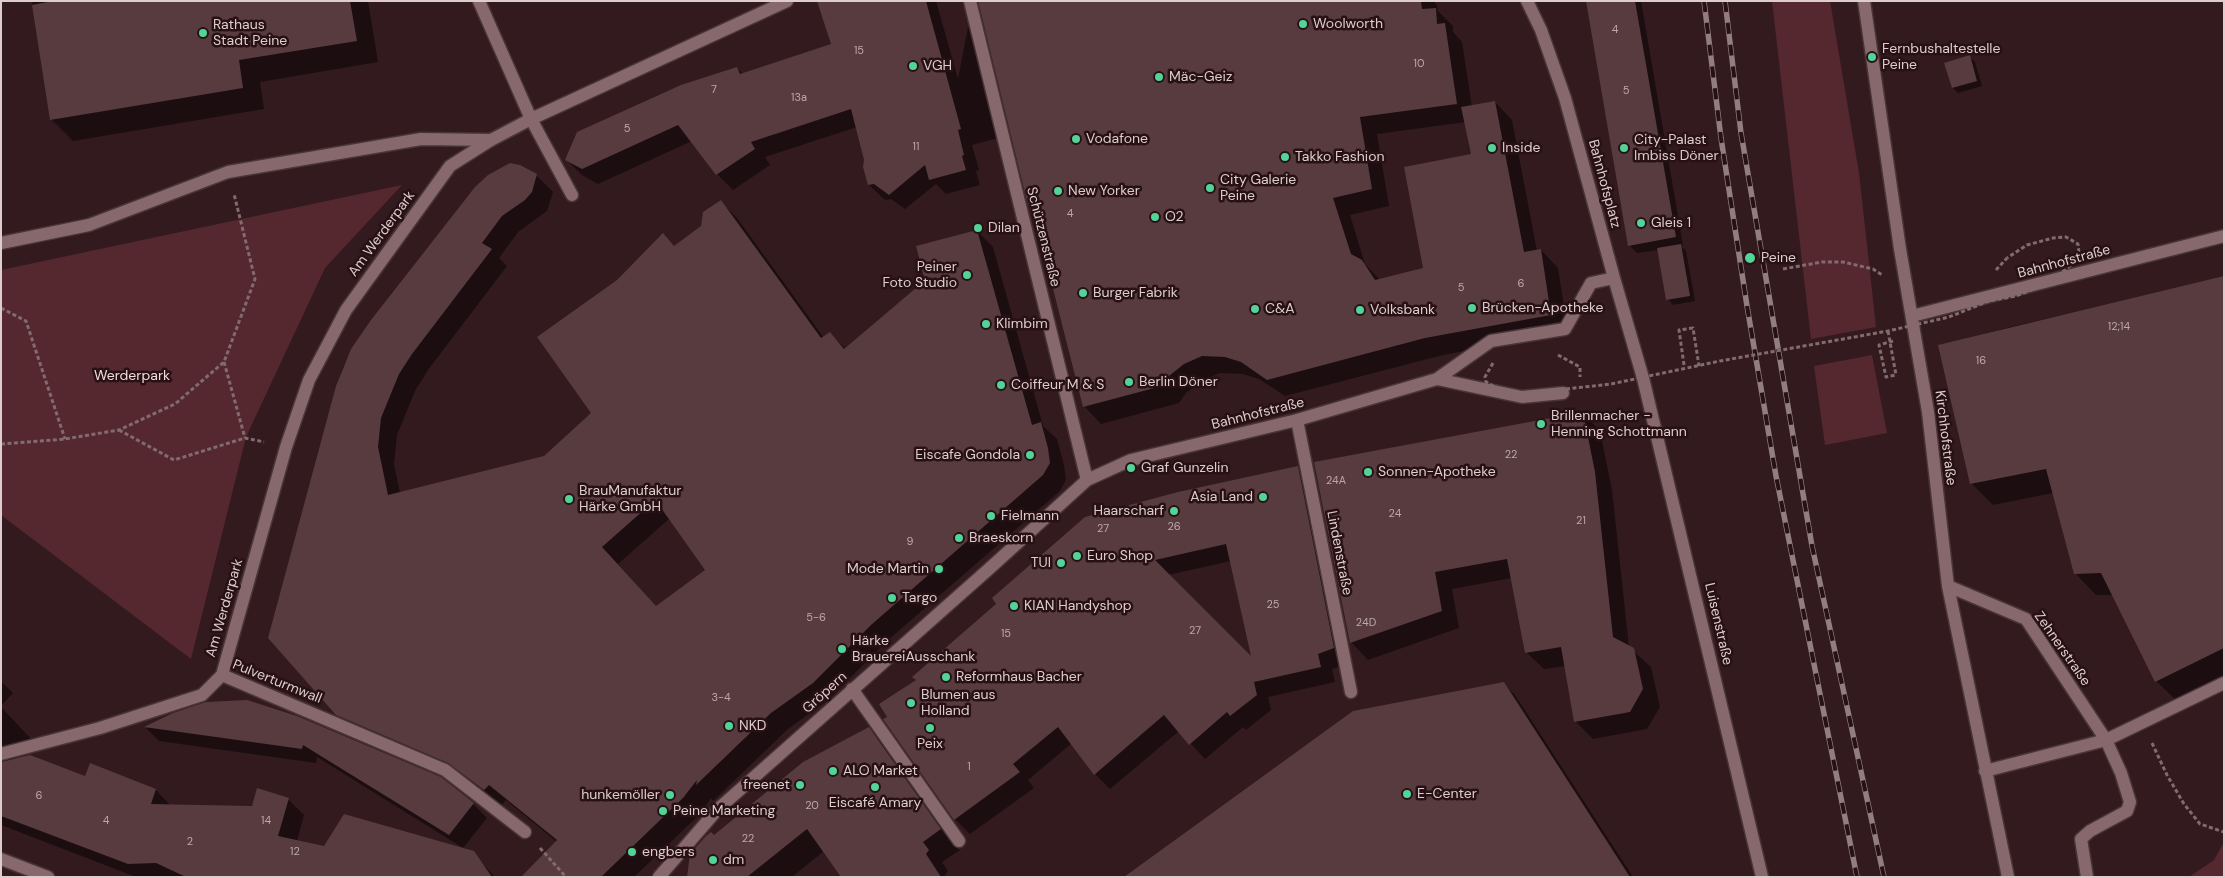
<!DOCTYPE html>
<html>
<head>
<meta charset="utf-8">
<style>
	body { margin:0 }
	#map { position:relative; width:2225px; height:878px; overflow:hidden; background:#331a1e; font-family:"DM Sans",sans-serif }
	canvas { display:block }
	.frame { position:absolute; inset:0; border:2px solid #decdcf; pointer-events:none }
</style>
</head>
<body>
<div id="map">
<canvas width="2225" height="878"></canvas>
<div class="frame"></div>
</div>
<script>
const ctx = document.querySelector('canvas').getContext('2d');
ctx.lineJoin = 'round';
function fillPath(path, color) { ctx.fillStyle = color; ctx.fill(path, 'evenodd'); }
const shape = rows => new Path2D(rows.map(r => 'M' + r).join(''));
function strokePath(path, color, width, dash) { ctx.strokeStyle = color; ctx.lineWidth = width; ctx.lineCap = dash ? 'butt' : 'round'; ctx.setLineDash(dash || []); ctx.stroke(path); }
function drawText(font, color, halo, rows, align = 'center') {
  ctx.font = font + ' "DM Sans",sans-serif'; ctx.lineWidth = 5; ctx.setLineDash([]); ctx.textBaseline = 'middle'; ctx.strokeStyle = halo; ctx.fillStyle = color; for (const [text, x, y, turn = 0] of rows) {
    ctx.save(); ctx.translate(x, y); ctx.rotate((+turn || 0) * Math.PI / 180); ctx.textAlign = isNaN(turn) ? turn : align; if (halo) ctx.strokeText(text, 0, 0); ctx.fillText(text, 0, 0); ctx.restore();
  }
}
fillPath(shape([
	[1772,1,1830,1,1859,173,1876,327,1811,339],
	[402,185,325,268,246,437,191,659,1,515,1,270],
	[1872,355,1887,433,1825,445,1814,366],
	[2224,842,2224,877,2189,877,2214,860]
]), '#552830');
fillPath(shape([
	[32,1,368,1,378,62,260,82,264,109,73,141,51,119],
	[833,1,936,1,958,79,968,27,983,42,1006,136,972,145,979,170,976,171,980,185,946,194,936,184,905,209,891,199,885,200,869,185,857,127,765,157,770,165,733,190,717,174,692,141,598,184,582,175,567,160,737,68,744,75,833,45],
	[980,1,1433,1,1437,5,1438,11,1453,26,1453,32,1462,42,1472,107,1495,102,1512,120,1537,251,1541,250,1558,268,1568,332,1443,355,1285,396,1259,379,1243,374,1220,373,1201,381,1186,393,1179,403,1101,424,1084,406],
	[1466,122,1472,155,1424,269,1380,280,1365,264,1350,215,1389,206,1377,134],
	[1587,1,1641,1,1683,245,1681,246,1686,251,1695,301,1673,305,1668,299,1659,250,1637,253,1629,245],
	[1970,57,1975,62,1982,86,1958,93,1953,88],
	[536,175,553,192,547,211,518,232,499,258,507,266,428,370,415,391,397,435,394,464,400,493,544,458,592,414,618,281,663,235,675,247,702,227,720,201,737,218,824,338,830,333,846,349,917,288,977,231,993,247,1043,426,1057,439,1064,465,1066,480,1060,491,887,641,829,699,788,729,713,801,711,798,699,815,634,877,523,877,557,842,506,800,501,806,466,779,354,731,337,714,337,387,343,367,362,334],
	[669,519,707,571,656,607,618,564],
	[2224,278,2224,680,2178,702,2156,681,2113,595,2096,595,2075,573,2053,493,1993,505,1971,483,1939,346,2014,326],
	[1583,413,1600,431,1612,490,1629,647,1651,667,1660,707,1647,729,1593,739,1575,721,1565,666,1544,669,1526,652,1512,578,1452,589,1459,628,1368,660,1351,642],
	[1297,467,1313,482,1349,664,1332,669,1335,682,1268,697,1271,710,1246,730,1243,727,1205,759,1179,731,1110,789,1095,774,1072,743,1028,780,1034,788,970,834,955,819,885,719],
	[1231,561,1253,660,1168,575],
	[1,681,13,693,1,706],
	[1503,683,1515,695,1633,877,1126,877],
	[206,703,440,778,473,804,487,818,463,848,317,757,316,763,159,741,146,728,174,714],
	[1,707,33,741,10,754,16,759,86,778,156,790,171,806,253,807,288,799,304,815,297,841,324,847,473,853,495,877,136,877,1,825],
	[868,728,888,748,960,850,942,862,948,871,945,875,946,877,842,877,824,851,792,877,689,877,715,837]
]), '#0007');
fillPath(shape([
	[53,1,350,1,357,41,239,60,243,88,50,120,32,5],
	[817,1,926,1,961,129,958,130,964,155,962,156,966,170,929,180,925,165,889,195,874,184,868,185,863,167,864,160,851,109,751,142,755,149,716,175,678,125,582,169,565,160,577,132,681,85,737,67,740,74,831,44],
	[978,1,1421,1,1422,9,1436,8,1437,24,1445,23,1457,104,1360,117,1372,189,1333,198,1351,254,1362,260,1375,280,1423,268,1404,167,1471,154,1461,107,1495,101,1524,252,1541,249,1551,315,1425,338,1267,380,1241,362,1225,357,1202,356,1184,364,1169,376,1162,386,1083,407,1048,269,1026,197],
	[1586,1,1635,1,1676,237,1628,246],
	[1970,55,1977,81,1952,88,1944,63],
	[510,163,520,165,537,174,532,192,525,200,502,216,482,243,492,249,412,354,399,374,381,418,378,447,388,495,544,456,591,413,537,337,617,280,663,233,674,246,701,226,703,212,721,200,821,338,830,332,844,349,916,288,914,280,924,277,916,246,977,230,1032,425,1041,422,1048,448,1050,463,1043,475,871,625,813,683,771,713,696,785,697,780,683,798,601,877,521,877,557,840,489,785,484,790,448,763,336,715,268,638,336,386,351,349,371,320,475,187,488,175],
	[653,502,659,510,661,508,705,570,656,606,602,547],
	[1681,244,1690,296,1666,300,1657,248],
	[2224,276,2224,648,2155,682,2101,573,2074,574,2046,469,1970,484,1938,345],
	[1583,412,1595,472,1613,637,1634,648,1643,689,1630,712,1574,722,1561,647,1525,653,1507,559,1435,572,1442,611,1350,643,1314,462],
	[1298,466,1334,648,1318,654,1321,667,1254,682,1257,695,1230,716,1227,712,1189,745,1164,715,1094,775,1058,727,1013,764,1020,772,954,820,883,719,887,717,879,704,916,680,912,677,996,604,992,598,1085,517,1178,492],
	[1226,544,1251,656,1155,560],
	[1504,682,1630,877,1124,877,1353,711],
	[247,700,297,716,441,777,474,803,449,835,303,745,302,749,144,727,173,713,206,702],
	[869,727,941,829,923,842,929,850,926,854,941,877,841,877,807,829,747,877,687,877,690,854,706,836,711,832,714,835,803,762],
	[30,755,85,776,90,763,156,789,151,804,252,806,257,788,289,798,278,836,324,846,344,814,474,851,492,877,186,877,156,863,128,864,1,816,1,762]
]), '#573b3f');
const lane = shape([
	[531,119,572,195],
	[1,243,89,225,228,172,421,139,491,140],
	[2087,877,2081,839,2090,831,2127,811,2130,802,2121,773,2106,740]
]);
const street = shape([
	[479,1,531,119],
	[970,1,1087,480],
	[1527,1,1541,30,1565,98,1614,278,1643,378,1762,877],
	[1864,1,1900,249,1928,412,1948,586,2008,877],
	[1912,316,2224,236],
	[1437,379,1491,341,1565,329,1591,283,1614,278],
	[1297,420,1351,692],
	[1948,586,2026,619,2106,740],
	[222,675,445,770,525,832],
	[852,689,959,841],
	[1,754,100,728,202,695,222,675,286,447,309,380,346,310,450,166,491,140,531,119,787,1],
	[1985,771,2106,740,2224,683],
	[1,859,48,877],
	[659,877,717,810,990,568,1087,480,1131,460,1297,420,1437,379,1522,397,1563,393]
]);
strokePath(lane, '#483538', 15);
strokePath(street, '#483538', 15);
strokePath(shape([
	[1783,269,1822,262,1843,262,1873,269,1882,275],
	[1996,270,2007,258],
	[1,308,26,321,65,439],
	[1893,341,1879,345,1886,377,1896,375],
	[1558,355,1580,367,1580,377],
	[224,362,245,438],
	[1684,365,1679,330,1693,328,1699,366],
	[119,430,174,460,245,438,264,442],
	[1,444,65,439,119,430,175,404,224,362,255,279,234,194],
	[2152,743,2167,775,2184,804,2200,824,2224,832],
	[540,848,566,877]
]), '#816b6e', 3, [4, 2.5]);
strokePath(lane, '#87686c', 12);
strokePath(street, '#87686c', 12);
const rail = shape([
	[1704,1,1721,138,1747,306,1776,476,1857,877],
	[1725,1,1741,133,1812,546,1884,877]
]);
strokePath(rail, '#927d80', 5.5);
strokePath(rail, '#281115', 4, [11]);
strokePath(shape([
	[1888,331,1896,375],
	[1493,363,1485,377,1486,382,1502,391,1513,393,1530,393,1611,384,1720,361,1888,331,1949,317,1989,301,2016,296,2049,283,2071,265,2079,253,2078,244,2066,237,2053,238,2027,245,2007,258]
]), '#816b6e', 3, [4, 2.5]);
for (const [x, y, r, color] of [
	[1303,24,5,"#52d397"],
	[203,33,5,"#52d397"],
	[1872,57,5,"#52d397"],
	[913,66,5,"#52d397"],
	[1159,77,5,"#52d397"],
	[1076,139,5,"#52d397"],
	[1492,148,5,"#52d397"],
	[1624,148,5,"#52d397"],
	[1285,157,5,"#52d397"],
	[1210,188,5,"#52d397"],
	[1058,191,5,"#52d397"],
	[1155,217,5,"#52d397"],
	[1641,223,5,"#52d397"],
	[978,228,5,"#52d397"],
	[1750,258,6,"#52d397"],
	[967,275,5,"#52d397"],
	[1083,293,5,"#52d397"],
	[1472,308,5,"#52d397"],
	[1255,309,5,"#52d397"],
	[1360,310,5,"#52d397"],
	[986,324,5,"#52d397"],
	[1129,382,5,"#52d397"],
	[1001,385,5,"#52d397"],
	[1541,424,5,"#52d397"],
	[1030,455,5,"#52d397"],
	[1131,468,5,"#52d397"],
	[1368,472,5,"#52d397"],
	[1263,497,5,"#52d397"],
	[569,499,5,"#52d397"],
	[1174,511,5,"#52d397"],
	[991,516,5,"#52d397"],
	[959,538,5,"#52d397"],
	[1077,556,5,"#52d397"],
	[1061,563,5,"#52d397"],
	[939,569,5,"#52d397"],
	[892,598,5,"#52d397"],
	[1014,606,5,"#52d397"],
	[842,649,5,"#52d397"],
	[946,677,5,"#52d397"],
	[911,703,5,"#52d397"],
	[729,726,5,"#52d397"],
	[930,728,5,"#52d397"],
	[833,771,5,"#52d397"],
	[800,785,5,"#52d397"],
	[875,787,5,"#52d397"],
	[1407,794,5,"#52d397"],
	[670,795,5,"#52d397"],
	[663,811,5,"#52d397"],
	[632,852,5,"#52d397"],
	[713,860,5,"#52d397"]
]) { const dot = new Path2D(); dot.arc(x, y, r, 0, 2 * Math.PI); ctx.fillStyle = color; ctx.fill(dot); strokePath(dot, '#281115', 2); }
drawText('11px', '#bca8ab', null, [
	["4",1615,30],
	["15",859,51],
	["10",1419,64],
	["7",714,90],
	["5",1626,91],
	["13a",799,98],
	["5",627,129],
	["11",916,147],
	["4",1070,214],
	["6",1521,284],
	["5",1461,288],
	["12;14",2119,327],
	["16",1981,361],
	["22",1511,455],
	["24A",1336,481],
	["24",1395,514],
	["21",1581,521],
	["26",1174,527],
	["27",1103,529],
	["9",910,542],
	["25",1273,605],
	["5-6",816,618],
	["24D",1366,623],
	["27",1195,631],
	["15",1006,634],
	["3-4",721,698],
	["1",969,767],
	["6",39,796],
	["20",812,806],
	["4",106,821],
	["14",266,821],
	["22",748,839],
	["2",190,842],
	["12",295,852]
]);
drawText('14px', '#decdcf', '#281115', [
	["Woolworth",1313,24],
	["Rathaus",213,25],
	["Stadt Peine",213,41],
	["Fernbushaltestelle",1882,49],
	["Peine",1882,65],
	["VGH",923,66],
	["Mäc-Geiz",1169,77],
	["Vodafone",1086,139],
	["City-Palast",1634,140],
	["Imbiss Döner",1634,156],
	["Inside",1502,148],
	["Takko Fashion",1295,157],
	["City Galerie",1220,180],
	["Peine",1220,196],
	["New Yorker",1068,191],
	["O2",1165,217],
	["Gleis 1",1651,223],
	["Dilan",988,228],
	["Peine",1761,258],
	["Peiner",957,267,"right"],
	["Foto Studio",957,283,"right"],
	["Burger Fabrik",1093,293],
	["Brücken-Apotheke",1482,308],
	["C&A",1265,309],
	["Volksbank",1370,310],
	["Klimbim",996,324],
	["Berlin Döner",1139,382],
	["Coiffeur M & S",1011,385],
	["Brillenmacher -",1551,416],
	["Henning Schottmann",1551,432],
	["Eiscafe Gondola",1020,455,"right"],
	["Graf Gunzelin",1141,468],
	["Sonnen-Apotheke",1378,472],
	["BrauManufaktur",579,491],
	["Härke GmbH",579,507],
	["Asia Land",1253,497,"right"],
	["Haarscharf",1164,511,"right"],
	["Fielmann",1001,516],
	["Braeskorn",969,538],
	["Euro Shop",1087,556],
	["TUI",1051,563,"right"],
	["Mode Martin",929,569,"right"],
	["Targo",902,598],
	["KIAN Handyshop",1024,606],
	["Härke",852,641],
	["BrauereiAusschank",852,657],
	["Reformhaus Bacher",956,677],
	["Blumen aus",921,695],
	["Holland",921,711],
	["NKD",739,726],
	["Peix",930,744,"center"],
	["ALO Market",843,771],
	["freenet",790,785,"right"],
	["E-Center",1417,794],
	["hunkemöller",660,795,"right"],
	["Eiscafé Amary",875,803,"center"],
	["Peine Marketing",673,811],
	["engbers",642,852],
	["dm",723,860]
], 'left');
drawText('14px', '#decdcf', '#281115', [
	["Bahnhofsplatz",1604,184,75],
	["Am Werderpark",382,234,-54],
	["Schützenstraße",1043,237,76],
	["Bahnhofstraße",2064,262,-15],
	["Bahnhofstraße",1258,414,-14],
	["Kirchhofstraße",1945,438,83],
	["Lindenstraße",1339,553,79],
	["Am Werderpark",225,608,-74],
	["Luisenstraße",1718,624,77],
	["Zehnerstraße",2062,649,55],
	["Pulverturmwall",277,682,22],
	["Gröpern",825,693,-42]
]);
drawText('14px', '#f2dbdd', '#281115', [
	["Werderpark",132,376]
]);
</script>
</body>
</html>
